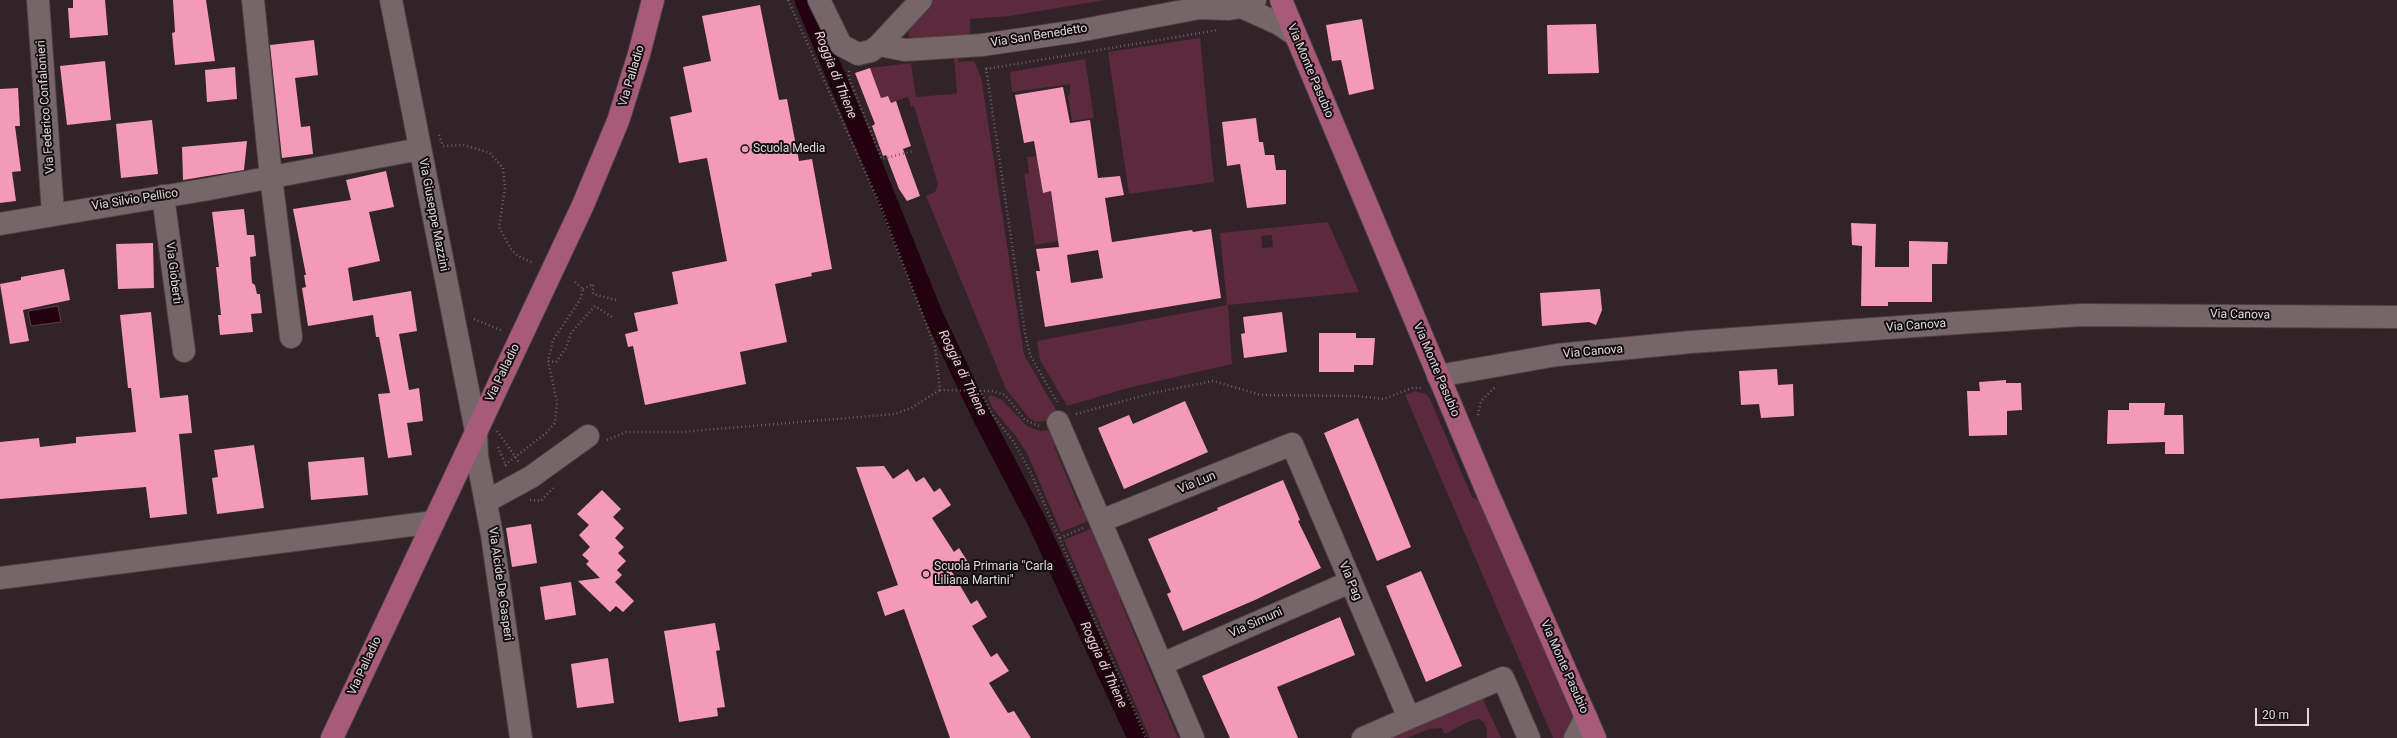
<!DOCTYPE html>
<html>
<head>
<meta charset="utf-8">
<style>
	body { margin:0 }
	#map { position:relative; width:2397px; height:738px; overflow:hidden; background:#312327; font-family:Roboto,sans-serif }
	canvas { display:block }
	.scale { position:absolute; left:2255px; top:708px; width:54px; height:18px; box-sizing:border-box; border:2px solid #e1d7da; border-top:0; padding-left:5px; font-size:12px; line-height:14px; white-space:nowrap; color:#e1d7da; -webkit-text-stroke:3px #140e10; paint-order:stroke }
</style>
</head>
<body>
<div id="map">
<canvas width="2397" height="738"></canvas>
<div class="scale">20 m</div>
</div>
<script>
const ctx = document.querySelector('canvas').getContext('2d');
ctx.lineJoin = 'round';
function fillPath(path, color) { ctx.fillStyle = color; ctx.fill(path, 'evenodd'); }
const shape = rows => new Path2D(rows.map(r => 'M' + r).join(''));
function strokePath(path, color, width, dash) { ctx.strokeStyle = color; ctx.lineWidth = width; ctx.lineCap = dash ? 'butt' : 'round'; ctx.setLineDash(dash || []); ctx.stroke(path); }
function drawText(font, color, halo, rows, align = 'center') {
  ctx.font = font + ' Roboto,sans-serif'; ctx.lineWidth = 4; ctx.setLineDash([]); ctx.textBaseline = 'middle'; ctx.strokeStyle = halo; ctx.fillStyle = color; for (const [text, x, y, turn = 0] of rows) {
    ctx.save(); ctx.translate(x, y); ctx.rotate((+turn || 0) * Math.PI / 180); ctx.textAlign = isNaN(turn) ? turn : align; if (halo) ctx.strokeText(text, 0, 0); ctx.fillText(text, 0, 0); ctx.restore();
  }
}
fillPath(shape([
	[930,0,1105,0,1010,16,970,19,970,37,914,39,909,36,908,29],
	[1200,38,1214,182,1129,194,1108,52],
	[954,58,958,58,959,62,974,61,981,77,1024,355,1055,408,1057,417,1051,420,1036,422,1029,418,1006,389,926,196,935,192,938,184,914,106,911,107,908,97,891,103,888,96,881,98,870,68,911,63,916,97,952,94,957,93],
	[1085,59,1094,118,1072,121,1068,96,1070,95,1070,84,1012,92,1010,72],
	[1037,156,1043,192,1051,191,1058,241,1035,245,1024,174,1029,173,1027,157],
	[1328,222,1359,292,1228,305,1232,364,1128,388,1067,406,1040,360,1037,341,1227,305,1220,233],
	[1272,235,1273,247,1262,248,1261,236],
	[1415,391,1426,394,1430,399,1472,497,1478,500,1483,498,1575,715,1567,738,1553,738,1405,395],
	[991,395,1002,400,1027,426,1040,431,1050,430,1060,443,1054,446,1080,508,1087,505,1093,519,1061,532,1028,455,1015,435,993,409,988,398],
	[1095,527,1127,597,1120,600,1178,738,1150,738,1064,540],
	[1482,697,1501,738,1487,738,1487,729,1484,723,1479,719,1470,721,1447,733,1444,733,1442,728,1429,729,1407,738,1385,738]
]), '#5d293c');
const water = shape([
	[58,306,61,322,31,326,28,311,58,306]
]);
fillPath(water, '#24010f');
strokePath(water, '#5d414c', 1);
strokePath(shape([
	[804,0,872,162,933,314,982,417,1036,520,1137,738]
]), '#24010f', 19);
fillPath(shape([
	[73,0,105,0,108,35,70,38,68,8,73,8],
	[173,0,206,0,215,61,175,65,172,33,175,32],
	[760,5,779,100,787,99,799,161,812,159,832,269,811,273,812,276,775,284,787,342,740,352,746,384,645,405,633,346,628,347,625,334,638,331,634,313,678,304,672,272,727,261,707,158,679,163,670,117,692,112,683,67,711,61,702,16],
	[1362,19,1374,89,1349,95,1341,60,1332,61,1326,25],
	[1596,24,1599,73,1548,74,1547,25],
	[314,40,318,75,295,78,301,127,310,126,313,154,282,158,270,45],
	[105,61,111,120,67,125,60,66],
	[235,67,237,99,207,102,205,70],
	[870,68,881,98,888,96,891,103,896,101,911,146,903,149,920,196,907,201,899,189,886,155,883,156,872,126,875,124,855,73],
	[1063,87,1070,123,1090,120,1098,178,1120,176,1124,195,1105,198,1112,242,1192,230,1193,232,1211,229,1221,298,1045,327,1036,271,1040,271,1036,249,1059,247,1051,191,1043,193,1034,141,1024,143,1015,95],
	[1098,250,1103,278,1071,283,1067,255],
	[18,88,20,126,15,126,21,171,12,172,16,201,0,203,0,89],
	[1256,118,1259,142,1263,142,1265,155,1274,155,1276,170,1286,170,1286,204,1247,208,1240,164,1227,166,1222,122],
	[152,120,158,174,121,178,116,124],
	[247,141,244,170,183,180,182,147],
	[386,171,394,207,369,212,380,261,348,268,353,301,411,291,417,331,399,334,409,390,419,388,423,421,407,423,412,455,388,458,378,394,390,393,379,337,376,337,373,315,308,326,302,288,306,287,304,275,306,275,293,209,351,200,346,180],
	[244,209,247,235,254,235,256,256,250,257,252,283,255,285,257,294,260,294,262,313,251,314,253,332,220,335,218,315,221,315,216,267,219,267,212,212],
	[1851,223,1876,224,1875,267,1909,267,1909,241,1948,242,1947,264,1932,264,1932,302,1888,302,1888,306,1861,306,1862,246,1852,245],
	[153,243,154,288,118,289,116,244],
	[64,269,70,300,23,310,29,341,10,344,0,284,21,280,21,277],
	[1600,289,1602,310,1596,325,1589,322,1542,326,1540,293],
	[151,312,160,398,188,395,192,433,179,434,187,514,150,518,146,487,0,499,0,442,39,438,40,447,76,443,76,437,136,432,131,388,128,388,120,315],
	[1282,312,1287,352,1244,358,1241,334,1245,333,1243,317],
	[1319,333,1356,333,1356,338,1375,338,1373,365,1354,365,1354,372,1319,372],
	[1777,369,1778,385,1793,384,1794,416,1761,418,1759,404,1741,405,1739,371],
	[2006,380,2006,383,2021,383,2022,410,2007,411,2007,435,1969,436,1967,391,1980,391,1979,382],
	[1185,401,1208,452,1124,489,1098,428,1129,415,1133,424],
	[2129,403,2165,403,2164,415,2183,415,2184,454,2165,454,2165,442,2107,444,2108,410,2129,410],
	[1358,418,1411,547,1377,561,1324,433],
	[254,445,264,508,217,514,212,478,218,477,214,450],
	[364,457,368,495,311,500,308,462],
	[884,466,893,479,908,469,916,482,924,477,934,492,940,488,951,505,932,518,954,552,959,548,968,562,952,572,971,604,977,600,987,617,972,626,991,657,997,653,1009,671,989,683,1008,713,1014,711,1031,738,950,738,904,609,885,616,877,592,898,585,856,467],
	[1283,480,1300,520,1298,521,1321,568,1255,600,1183,631,1167,594,1171,592,1148,539,1218,510,1217,508],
	[602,490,621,509,613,517,624,528,615,538,624,547,618,553,626,561,617,570,622,575,615,582,634,601,623,612,616,606,610,612,578,581,600,578,586,564,589,561,582,555,590,547,579,535,589,525,577,514],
	[531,524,537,563,512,567,506,528],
	[1421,571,1462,666,1426,682,1386,586],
	[571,582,576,615,545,620,540,587],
	[1340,617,1355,655,1277,687,1298,738,1230,738,1202,676],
	[715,623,720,650,716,651,725,707,717,708,718,716,679,722,664,631],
	[608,658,614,703,577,708,571,664]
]), '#f49ab8');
const minor = shape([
	[38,0,53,213],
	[253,0,271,177,291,337],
	[391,0,476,431,477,456,492,535,521,738],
	[819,0,841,45,858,54,871,51,879,45,921,0],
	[1208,0,1199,8,1229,9,1242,7,1255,0],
	[1242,7,1279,24,1294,34],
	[879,45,905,50,982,45,1078,31,1199,8],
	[163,196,184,351],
	[0,224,209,189,420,149],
	[1438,376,1557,355,1691,342,1957,323,2081,315,2397,317],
	[1058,422,1193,738],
	[487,501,531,477,588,436],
	[1101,521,1292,444,1409,718,1363,738],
	[0,578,434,522],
	[1162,664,1350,582],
	[1409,718,1503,678,1529,738],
	[1575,738,1586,717]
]);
const major = shape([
	[1281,0,1486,489,1595,738],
	[332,738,583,205,618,121,639,54,653,0]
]);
strokePath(minor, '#4c4145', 24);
strokePath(major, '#4c4145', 24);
strokePath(shape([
	[788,0,881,207,935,347,940,390,980,391],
	[986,68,1025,333,1030,355,1057,402],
	[986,69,1218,30],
	[849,71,849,78,882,159,913,151],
	[439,135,443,146,464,145,490,153,503,168,505,188,499,227,511,249,518,256,533,263],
	[575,282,583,289,580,300,553,340,548,361,556,362,566,348,571,333,595,306,612,317],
	[583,289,593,284,593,294,616,300],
	[474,319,503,331],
	[1076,414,1153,393,1213,381,1261,395,1356,396,1384,399,1412,388,1423,388],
	[1478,415,1481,401,1496,386],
	[1039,426,1025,420,1005,395,992,391,980,391,994,417,1013,441,1030,471,1146,738],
	[497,431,519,462],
	[607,440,626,432,681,432,895,414,911,408,940,390],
	[498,447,507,468],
	[505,465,546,433,555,423,557,402,548,361],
	[530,500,541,501,553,488],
	[1060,538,1083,528]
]), '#6e6165', 2.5, [1, 3]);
strokePath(minor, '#76666a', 22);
strokePath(major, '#a85b78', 22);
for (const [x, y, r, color] of [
	[745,149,4,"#f09ab6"],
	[926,574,4,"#f09ab6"]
]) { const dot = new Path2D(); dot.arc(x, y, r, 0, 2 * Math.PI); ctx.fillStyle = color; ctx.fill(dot); strokePath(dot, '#140e10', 1.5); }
drawText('12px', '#e1d7da', '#140e10', [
	["Via San Benedetto",1039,36,-9],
	["Via Monte Pasubio",1310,71,67],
	["Via Palladio",632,76,-73],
	["Via Federico Confalonieri",46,107,-94],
	["Via Silvio Pellico",135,200,-9],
	["Via Giuseppe Mazzini",433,215,79],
	["Via Gioberti",173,273,83],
	["Via Canova",2240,315,1],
	["Via Canova",1916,326,-4],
	["Via Canova",1593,352,-5],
	["Via Monte Pasubio",1436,370,67],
	["Via Palladio",503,373,-64],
	["Via Lun",1197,483,-22],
	["Via Pag",1350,581,67],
	["Via Alcide De Gasperi",500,584,82],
	["Via Simuni",1256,623,-24],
	["Via Palladio",365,666,-65],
	["Via Monte Pasubio",1564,667,66]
]);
drawText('12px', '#e1d7da', '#140e10', [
	["Scuola Media",753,149],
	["Scuola Primaria \"Carla",934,567],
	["Liliana Martini\"",934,581]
], 'left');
drawText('italic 13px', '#f8c8d6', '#140e10', [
	["Roggia di Thiene",835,75,68],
	["Roggia di Thiene",962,373,64],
	["Roggia di Thiene",1103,665,65]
]);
</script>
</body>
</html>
